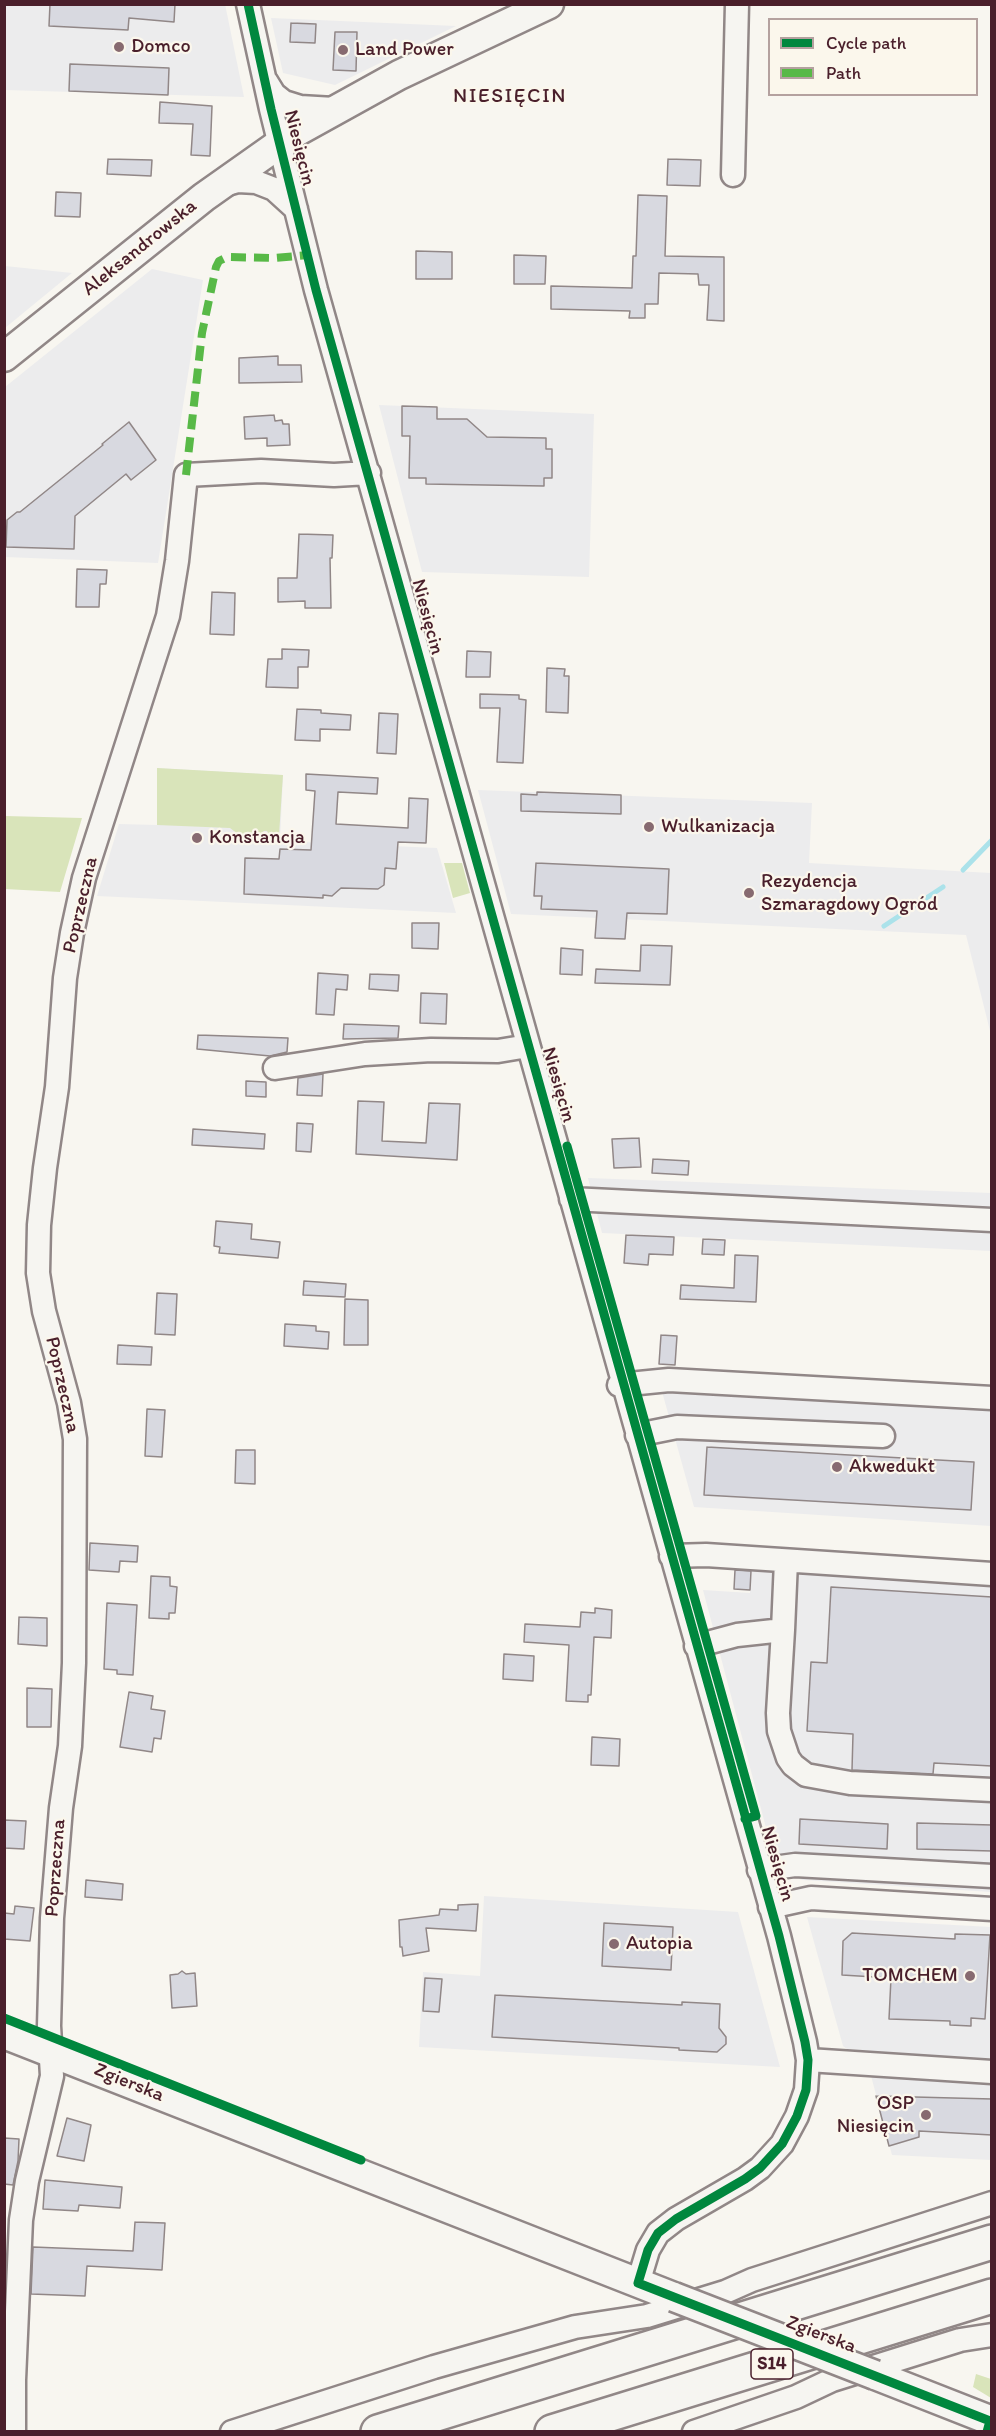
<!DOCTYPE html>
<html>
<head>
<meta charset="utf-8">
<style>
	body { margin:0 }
	#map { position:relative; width:996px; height:2436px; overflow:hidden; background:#f8f6f0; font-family:Itim,sans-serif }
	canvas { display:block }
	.frame { position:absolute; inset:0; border:6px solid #4a1f2b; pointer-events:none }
	.legend { position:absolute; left:768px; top:18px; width:210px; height:78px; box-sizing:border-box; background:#fbf7ec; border:2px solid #b4a19f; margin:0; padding:8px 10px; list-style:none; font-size:18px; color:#4a1f2b }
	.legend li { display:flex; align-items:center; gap:12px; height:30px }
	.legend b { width:30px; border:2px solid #b4a19f }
</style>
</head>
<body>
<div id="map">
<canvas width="996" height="2436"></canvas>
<div class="frame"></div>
<ul class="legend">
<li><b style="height:8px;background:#00873e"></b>Cycle path</li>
<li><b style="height:8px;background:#58b947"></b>Path</li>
</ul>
</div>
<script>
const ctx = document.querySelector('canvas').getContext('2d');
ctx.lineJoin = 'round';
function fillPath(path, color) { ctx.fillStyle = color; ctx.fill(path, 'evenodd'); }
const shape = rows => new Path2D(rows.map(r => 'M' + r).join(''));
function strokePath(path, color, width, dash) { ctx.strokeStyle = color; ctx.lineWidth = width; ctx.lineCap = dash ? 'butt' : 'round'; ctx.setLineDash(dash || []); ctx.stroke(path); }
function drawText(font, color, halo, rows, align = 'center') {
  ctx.font = font + ' Itim,sans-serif'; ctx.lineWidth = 4.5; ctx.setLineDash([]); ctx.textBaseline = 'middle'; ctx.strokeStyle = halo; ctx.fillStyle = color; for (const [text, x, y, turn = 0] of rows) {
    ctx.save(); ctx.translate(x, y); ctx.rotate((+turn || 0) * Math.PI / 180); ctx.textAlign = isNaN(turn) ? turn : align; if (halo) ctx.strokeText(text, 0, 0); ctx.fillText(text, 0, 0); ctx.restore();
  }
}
fillPath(shape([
	[225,4,244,97,5,90,5,5],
	[271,18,456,26,335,85,283,73],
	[5,266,72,273,5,328],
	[152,269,203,280,158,563,5,557,5,387],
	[379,405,594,414,589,577,422,572],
	[157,768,283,775,280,841,437,848,456,913,97,896,119,824,157,825],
	[478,790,812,803,809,863,991,873,991,1035,966,935,511,914],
	[588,1178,991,1193,991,1251,602,1233],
	[661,1388,991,1406,991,1526,694,1507],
	[753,1548,991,1561,991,1892,803,1880,778,1873,703,1590,750,1593],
	[484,1896,738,1912,780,2067,419,2047,423,1972,480,1976],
	[807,1917,991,1927,991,2062,854,2054,843,2046],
	[870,2072,991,2079,991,2160,892,2155]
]), '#ececed');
fillPath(shape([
	[157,768,283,775,279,835,271,838,267,831,264,831,256,839,242,837,230,828,157,825],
	[5,816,82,818,60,892,5,889],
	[444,863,462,863,470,893,453,898],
	[976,2374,991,2379,991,2398,973,2387]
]), '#d9e4ba');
strokePath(shape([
	[963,870,992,840],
	[884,926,943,887]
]), '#abe2ea', 5);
const building = shape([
	[50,4,175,4,174,22,129,18,128,30,49,26,50,4],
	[291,23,316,24,315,43,290,42,291,23],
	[335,32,357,32,356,71,333,70,335,32],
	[70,64,169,68,168,95,69,91,70,64],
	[160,102,212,106,210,156,191,155,193,124,159,123,160,102],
	[108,159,152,160,151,176,107,174,108,159],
	[668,159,701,160,700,186,667,185,668,159],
	[56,192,81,193,80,217,55,216,56,192],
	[638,195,667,196,665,256,724,257,724,321,707,320,709,285,699,285,698,274,659,273,658,304,645,304,645,318,629,318,630,311,551,309,551,286,632,288,633,256,636,256,638,195],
	[416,251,452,252,452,279,416,279,416,251],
	[514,255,546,256,545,284,514,284,514,255],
	[278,356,278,365,301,365,302,382,239,383,239,358,278,356],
	[402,406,437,407,437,419,467,419,487,437,546,438,546,449,552,449,552,478,544,478,544,486,426,484,426,478,409,478,410,436,402,436,402,406],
	[274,415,275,421,282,420,283,424,289,424,290,445,267,446,267,438,245,439,244,417,274,415],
	[129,422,156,460,131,480,126,474,75,516,74,549,6,547,7,520,17,512,20,512,103,445,102,444,129,422],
	[299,534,333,535,332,558,330,558,331,608,305,608,305,601,278,602,278,578,297,578,299,534],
	[77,569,107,570,106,584,100,584,99,607,76,607,77,569],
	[212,592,235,593,234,635,210,634,212,592],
	[282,649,309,650,308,667,298,667,298,688,266,687,268,659,282,659,282,649],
	[467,651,491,652,490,677,466,677,467,651],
	[547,668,565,669,564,676,569,676,568,713,546,712,547,668],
	[480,694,519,695,519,699,526,700,523,763,497,762,500,708,480,708,480,694],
	[297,709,321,710,321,713,351,715,350,730,320,729,320,741,295,740,297,709],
	[379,713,398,714,396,754,377,753,379,713],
	[306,774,378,778,377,794,338,792,336,824,408,828,409,798,428,799,426,843,398,842,396,869,385,868,384,885,378,889,341,888,332,896,323,895,323,898,244,894,245,858,279,859,280,849,311,850,315,791,306,790,306,774],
	[537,792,621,795,621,814,521,811,521,794,537,795,537,792],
	[536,863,669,869,667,914,627,913,625,939,595,938,597,911,541,909,542,896,534,896,536,863],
	[412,923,439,923,438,949,412,948,412,923],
	[641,945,672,946,670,985,595,983,596,969,640,971,641,945],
	[561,948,583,950,582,975,560,974,561,948],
	[318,973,348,975,347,990,336,989,334,1015,316,1014,318,973],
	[370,974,399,975,398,991,369,989,370,974],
	[421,993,447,994,446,1024,420,1023,421,993],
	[344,1024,399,1026,398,1038,343,1039,344,1024],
	[198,1035,288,1038,287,1052,270,1056,197,1049,198,1035],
	[323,1074,322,1096,297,1095,298,1078,323,1074],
	[246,1081,266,1082,266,1097,246,1096,246,1081],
	[358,1101,384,1102,382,1141,426,1143,429,1103,460,1104,457,1160,356,1154,358,1101],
	[297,1123,313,1124,311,1152,296,1151,297,1123],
	[193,1129,265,1134,264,1149,192,1145,193,1129],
	[639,1138,641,1167,614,1168,612,1139,639,1138],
	[653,1159,689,1161,688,1175,652,1173,653,1159],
	[216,1221,252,1224,251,1239,280,1242,278,1258,219,1253,220,1247,214,1246,216,1221],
	[626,1235,674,1237,673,1255,649,1254,648,1265,624,1263,626,1235],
	[703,1239,725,1240,724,1255,702,1254,703,1239],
	[735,1255,758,1256,756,1302,680,1299,681,1285,734,1288,735,1255],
	[304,1281,346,1284,345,1297,303,1295,304,1281],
	[157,1293,177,1294,175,1335,155,1334,157,1293],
	[345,1299,368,1300,368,1345,344,1345,345,1299],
	[285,1324,316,1326,316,1331,329,1332,328,1349,284,1346,285,1324],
	[661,1335,677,1336,675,1365,659,1364,661,1335],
	[118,1345,152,1347,151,1365,117,1364,118,1345],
	[147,1409,165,1410,162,1457,145,1456,147,1409],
	[707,1447,974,1462,971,1510,704,1495,707,1447],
	[236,1450,255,1450,255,1484,235,1483,236,1450],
	[90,1543,138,1546,137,1562,120,1561,119,1572,89,1570,90,1543],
	[735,1570,751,1571,750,1590,734,1589,735,1570],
	[151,1576,170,1577,170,1586,177,1587,175,1613,169,1613,169,1619,149,1618,151,1576],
	[831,1587,992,1597,992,1766,934,1763,933,1774,852,1770,853,1734,807,1731,811,1662,827,1663,831,1587],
	[107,1603,137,1605,133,1675,117,1674,117,1670,104,1669,107,1603],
	[595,1608,612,1610,611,1638,594,1637,591,1695,588,1695,588,1702,566,1701,569,1645,524,1642,525,1624,580,1627,581,1612,595,1613,595,1608],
	[19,1617,47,1618,47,1646,18,1644,19,1617],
	[504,1654,534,1656,533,1681,503,1679,504,1654],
	[27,1688,52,1689,51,1727,27,1727,27,1688],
	[129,1692,153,1696,151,1709,165,1711,161,1739,154,1738,152,1752,120,1747,129,1692],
	[592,1737,620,1739,619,1766,591,1765,592,1737],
	[800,1819,888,1824,887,1849,799,1844,800,1819],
	[4,1820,26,1821,24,1849,4,1848,4,1820],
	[917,1823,992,1825,992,1851,917,1849,917,1823],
	[86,1880,123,1884,122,1900,85,1897,86,1880],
	[478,1904,476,1931,426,1928,429,1951,403,1956,402,1947,400,1947,399,1920,439,1915,440,1909,458,1910,458,1905,478,1904],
	[15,1906,34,1908,30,1941,4,1939,4,1913,14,1914,15,1906],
	[604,1923,673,1927,671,1970,602,1966,604,1923],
	[852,1933,955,1939,955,1934,990,1935,985,2019,971,2018,971,2026,950,2025,950,2021,889,2019,891,1978,842,1975,843,1941,852,1933],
	[182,1971,186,1974,195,1973,197,2006,172,2008,170,1975,178,1974,182,1971],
	[425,1978,442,1979,439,2012,423,2011,425,1978],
	[495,1995,682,2005,682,2002,720,2004,719,2028,726,2037,726,2044,717,2052,679,2050,679,2048,492,2037,495,1995],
	[876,2096,992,2099,992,2135,919,2131,919,2137,889,2146,876,2096],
	[67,2118,91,2125,84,2161,57,2156,67,2118],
	[4,2138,19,2139,18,2161,13,2185,4,2184,4,2138],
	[45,2180,122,2187,120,2208,79,2205,78,2211,43,2209,45,2180],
	[135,2222,165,2223,162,2270,87,2266,85,2296,31,2294,33,2247,133,2251,135,2222]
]);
fillPath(building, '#d8d9e0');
strokePath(building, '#918787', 1.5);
const minor = shape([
	[248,4,271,109,316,290,779,1936,805,2042,808,2060,806,2090,797,2116,782,2144,760,2168,745,2179,676,2219,658,2233,648,2250,638,2283],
	[266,81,274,94,284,102,300,107,334,109],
	[733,175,737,4],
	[220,186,238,181,256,182,274,189,296,209],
	[275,1068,365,1054,431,1050,498,1051,528,1046],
	[571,1199,992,1220],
	[619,1385,669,1380,992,1398],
	[637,1435,677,1427,883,1436],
	[671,1556,706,1555,992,1574],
	[783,1630,786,1561],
	[696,1646,737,1635,783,1630,778,1713,779,1731,788,1758,793,1765,806,1775,850,1783,992,1790],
	[759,1870,795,1865,992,1876],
	[770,1907,811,1898,992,1909],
	[808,2060,992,2072],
	[14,2432,14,2380,21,2220,27,2181,52,2076,49,2026,52,1918,61,1808,70,1746,74,1663,75,1439,69,1403,44,1311,38,1273,39,1225,45,1168,57,1087,65,978,72,933,84,878,168,616,177,561,186,475,261,471,334,475,369,473],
	[232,2432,434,2367,575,2327,647,2316,725,2292,752,2280,992,2203],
	[694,2432,796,2397,832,2380,960,2340,992,2335]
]);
const major = shape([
	[4,357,204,197,296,132,399,75,549,4],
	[4,2034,674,2297],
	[875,2375,992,2421]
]);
const highway = shape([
	[378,2432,992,2242],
	[552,2432,992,2296]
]);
strokePath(minor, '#918787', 27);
strokePath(major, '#918787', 33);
strokePath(highway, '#918787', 38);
strokePath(minor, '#f6f5f1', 22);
strokePath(major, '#f6f5f1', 28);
strokePath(highway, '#f6f5f1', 33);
const majorBridge = shape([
	[674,2297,875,2375]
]);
strokePath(majorBridge, '#918787', 33, []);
strokePath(majorBridge, '#f6f5f1', 28);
strokePath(shape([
	[186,475,202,333,216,267,219,261,227,257,275,258,307,255]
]), '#58b947', 8, [15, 8]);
strokePath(shape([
	[248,4,271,109,316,290,779,1936,805,2042,808,2060,806,2090,797,2116,782,2144,760,2168,745,2179,676,2219,658,2233,648,2250,638,2283,990,2421,987,2432],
	[567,1146,756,1816,745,1819],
	[4,2018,361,2160]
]), '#00873e', 9);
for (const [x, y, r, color] of [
	[119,47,6,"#876a70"],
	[343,50,6,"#876a70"],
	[649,827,6,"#876a70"],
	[197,838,6,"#876a70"],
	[749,893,6,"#876a70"],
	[837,1467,6,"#876a70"],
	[614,1944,6,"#876a70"],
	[970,1976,6,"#876a70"],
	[926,2115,6,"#876a70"]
]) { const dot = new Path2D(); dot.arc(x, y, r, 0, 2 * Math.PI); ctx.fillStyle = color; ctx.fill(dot); strokePath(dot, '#fbf7ec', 2); }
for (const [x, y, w] of [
	[772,2364,42]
]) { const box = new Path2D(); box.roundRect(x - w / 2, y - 15, w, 30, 4.5); ctx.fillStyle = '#fbf7ec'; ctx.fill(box); strokePath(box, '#4a1f2b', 1.5); }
drawText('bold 18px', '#4a1f2b', null, [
	["S14",772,2364]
]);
drawText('20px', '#4a1f2b', '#fbf7ec', [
	["Domco",131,47],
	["Land Power",355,50],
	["Wulkanizacja",661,827],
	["Konstancja",209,838],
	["Rezydencja",761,882],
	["Szmaragdowy Ogród",761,905],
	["Akwedukt",849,1467],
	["Autopia",626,1944],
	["TOMCHEM",958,1976,"right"],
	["OSP",914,2104,"right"],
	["Niesięcin",914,2127,"right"]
], 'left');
drawText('20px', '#4a1f2b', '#fbf7ec', [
	["Niesięcin",299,148,76],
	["Aleksandrowska",140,248,-39],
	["Niesięcin",427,617,75],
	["Poprzeczna",81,905,-77],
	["Niesięcin",558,1085,74],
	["Poprzeczna",62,1385,77],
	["Niesięcin",777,1864,74],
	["Poprzeczna",56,1868,-86],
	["Zgierska",129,2083,22],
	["Zgierska",821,2335,21]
]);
ctx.letterSpacing = '1.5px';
drawText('21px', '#4a1f2b', '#fbf7ec', [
	["NIESIĘCIN",510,97]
]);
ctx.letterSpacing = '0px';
</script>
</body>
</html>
